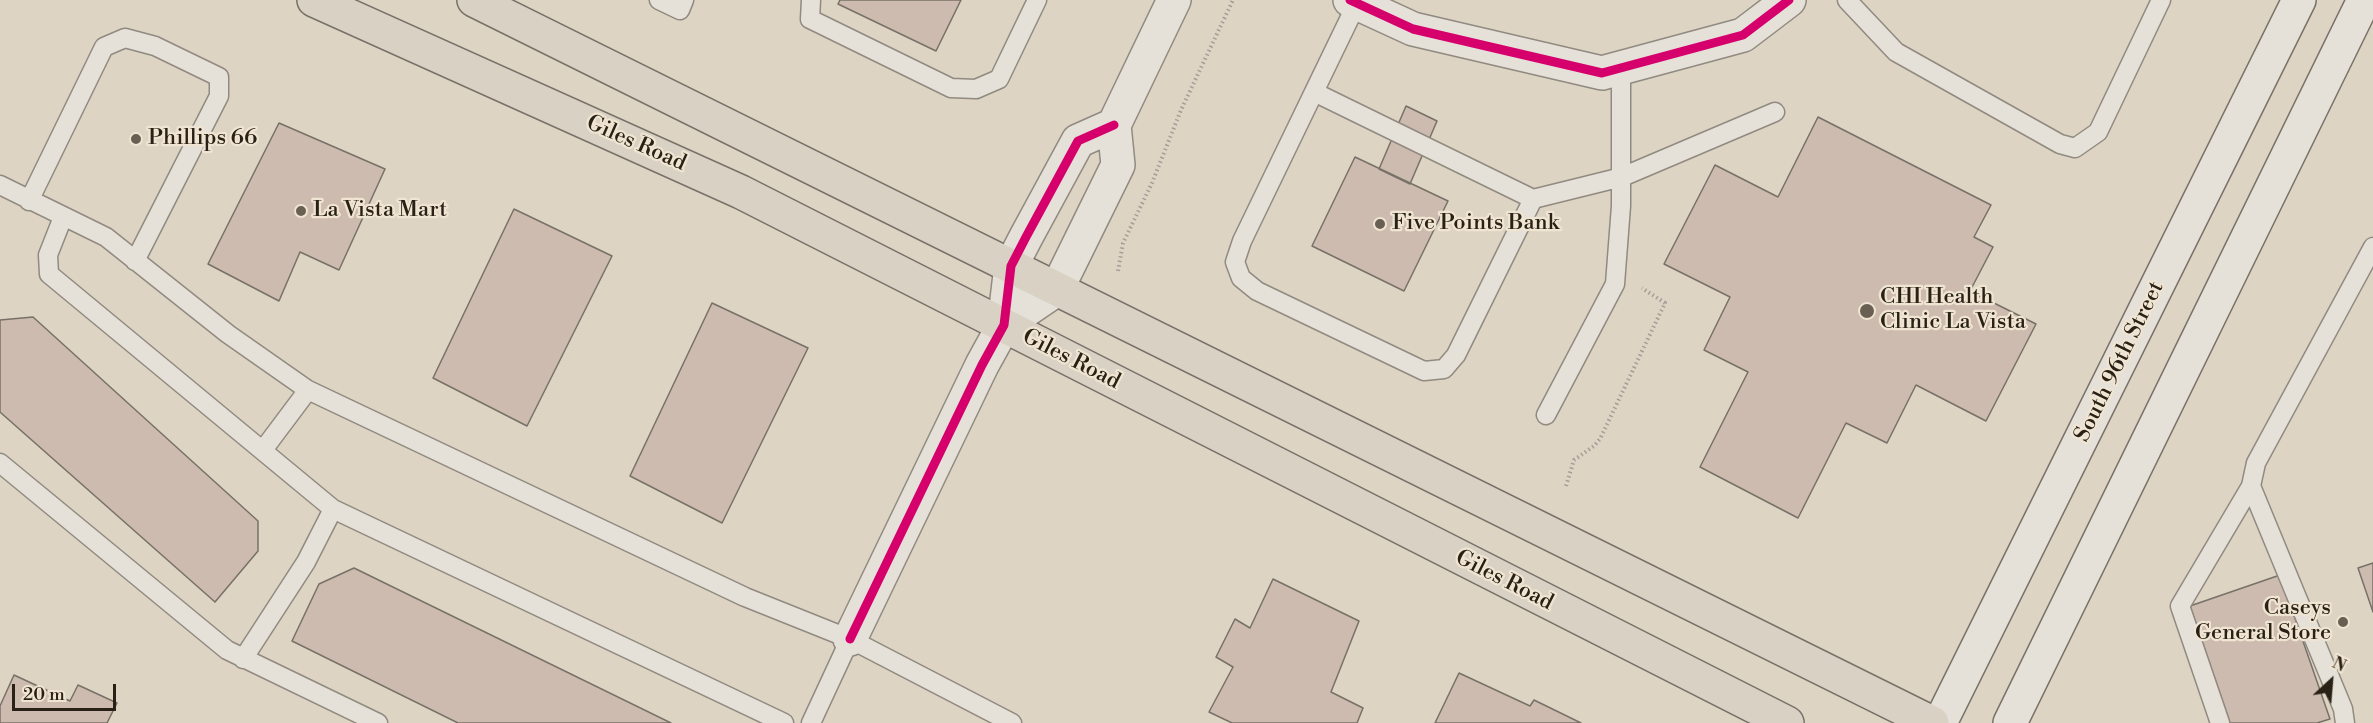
<!DOCTYPE html>
<html>
<head>
<meta charset="utf-8">
<style>
	body { margin:0 }
	#map { position:relative; width:2373px; height:723px; overflow:hidden; background:#ded4c4; font-family:"Libre Bodoni",serif }
	canvas { display:block }
	.north { position:absolute; left:2301px; top:651px; width:60px; height:60px; -webkit-text-stroke:4px #f0e5d2; paint-order:stroke; rotate:26deg; font-size:16px; font-weight:700; line-height:24px; text-align:center; color:#2a2116 }
	.north::after { content:''; display:block; margin:auto; width:21px; height:27px; background:#2a2116; clip-path:polygon(50% 0,100% 100%,50% 72%,0 100%) }
	.scale { position:absolute; left:12px; top:684px; width:104px; height:27px; box-sizing:border-box; border:3px solid #2a2116; border-top:0; padding-left:8px; font-size:18px; line-height:21px; white-space:nowrap; color:#2a2116; -webkit-text-stroke:4px #f0e5d2; paint-order:stroke }
</style>
</head>
<body>
<div id="map">
<canvas width="2373" height="723"></canvas>
<div class="north">N</div>
<div class="scale">20 m</div>
</div>
<script>
const ctx = document.querySelector('canvas').getContext('2d');
ctx.lineJoin = 'round';
function fillPath(path, color) { ctx.fillStyle = color; ctx.fill(path, 'evenodd'); }
const shape = rows => new Path2D(rows.map(r => 'M' + r).join(''));
function strokePath(path, color, width, dash) { ctx.strokeStyle = color; ctx.lineWidth = width; ctx.lineCap = dash ? 'butt' : 'round'; ctx.setLineDash(dash || []); ctx.stroke(path); }
function drawText(font, color, halo, rows, align = 'center') {
  ctx.font = font + ' "Libre Bodoni",serif'; ctx.lineWidth = 4.5; ctx.setLineDash([]); ctx.textBaseline = 'middle'; ctx.strokeStyle = halo; ctx.fillStyle = color; for (const [text, x, y, turn = 0] of rows) {
    ctx.save(); ctx.translate(x, y); ctx.rotate((+turn || 0) * Math.PI / 180); ctx.textAlign = isNaN(turn) ? turn : align; if (halo) ctx.strokeText(text, 0, 0); ctx.fillText(text, 0, 0); ctx.restore();
  }
}
const building = shape([
	[840,0,961,0,936,51,838,4,840,0],
	[1406,106,1437,121,1410,184,1379,169,1406,106],
	[1818,117,1991,205,1974,237,1993,247,1970,291,2036,324,1986,421,1916,385,1887,443,1846,423,1798,518,1700,467,1748,372,1704,350,1730,297,1664,264,1715,165,1778,197,1818,117],
	[279,123,385,169,339,270,300,252,279,301,208,264,279,123],
	[1355,157,1448,201,1404,291,1312,246,1355,157],
	[514,209,612,256,527,426,433,378,514,209],
	[712,303,808,348,722,523,630,476,712,303],
	[33,317,258,521,258,551,215,602,0,412,0,320,33,317],
	[2373,563,2373,612,2358,568,2373,563],
	[354,568,671,723,458,723,292,641,319,584,354,568],
	[2280,575,2330,719,2317,723,2230,723,2190,606,2280,575],
	[1273,579,1359,621,1331,692,1363,708,1357,723,1232,723,1209,712,1233,667,1216,657,1235,619,1250,628,1273,579],
	[1459,673,1530,706,1534,700,1581,723,1435,723,1459,673],
	[14,675,70,701,78,685,117,703,107,723,0,723,0,706,14,675]
]);
fillPath(building, '#ccbbae');
strokePath(building, '#787168', 1.5);
const lane = shape([
	[659,0,680,10,684,0],
	[811,0,810,19,951,88,976,89,999,79,1037,0],
	[1847,0,1896,52,2060,144,2075,148,2098,132,2161,0],
	[1357,3,1242,241,1235,262,1241,278,1257,291,1424,371,1444,369,1456,355,1533,199],
	[1314,92,1533,199,1622,177,1775,112],
	[0,185,106,237,228,334,308,390,745,597,850,639,1012,723],
	[29,201,104,47,125,38,155,46,219,77,219,96,135,261],
	[63,217,48,255,49,274,333,509,784,723],
	[1546,415,1615,284,1621,206,1621,67],
	[263,450,308,390],
	[0,463,227,650,378,723],
	[243,659,306,562,333,509],
	[811,723,850,639],
	[2220,723,2180,606,2251,486],
	[2345,723,2343,709,2251,486,2256,463,2373,247]
]);
const street = shape([
	[1350,0,1413,29,1602,73,1743,35,1789,0],
	[1004,325,1057,289,1118,165,1114,125,1174,0],
	[850,639,982,365,1004,325,1011,266,1026,237,1078,141,1114,125]
]);
const secondary = shape([
	[1940,723,2299,0],
	[2010,723,2364,0]
]);
const primary = shape([
	[314,0,741,192,1787,723],
	[474,0,1932,723]
]);
strokePath(lane, '#908a80', 21);
strokePath(street, '#908a80', 36);
strokePath(secondary, '#787168', 36);
strokePath(primary, '#787168', 36);
strokePath(shape([
	[1118,271,1123,243,1152,183,1181,110,1233,0],
	[1566,486,1574,460,1594,446,1600,439,1665,303,1642,288]
]), '#a39e97', 4, [1.5, 3]);
strokePath(lane, '#e5e0d8', 18);
strokePath(street, '#e5e0d8', 33);
strokePath(secondary, '#e5e0d8', 33);
strokePath(primary, '#d9d1c3', 33);
strokePath(shape([
	[1350,0,1413,29,1602,73,1743,35,1789,0],
	[850,639,982,365,1004,325,1011,266,1026,237,1078,141,1114,125]
]), '#d6006c', 9);
for (const [x, y, r, color] of [
	[136,139,6,"#696053"],
	[301,211,6,"#696053"],
	[1380,224,6,"#696053"],
	[1867,311,8,"#696053"],
	[2343,622,6,"#696053"]
]) { const dot = new Path2D(); dot.arc(x, y, r, 0, 2 * Math.PI); ctx.fillStyle = color; ctx.fill(dot); strokePath(dot, '#f0e5d2', 2); }
drawText('22px', '#2a2116', '#f0e5d2', [
	["Phillips 66",148,139],
	["La Vista Mart",313,211],
	["Five Points Bank",1392,224],
	["CHI Health",1880,298],
	["Clinic La Vista",1880,323],
	["Caseys",2331,609,"right"],
	["General Store",2331,634,"right"]
], 'left');
drawText('22px', '#2a2116', '#f0e5d2', [
	["Giles Road",636,144,24],
	["Giles Road",1071,360,27],
	["South 96th Street",2120,362,-64],
	["Giles Road",1504,581,27]
]);
</script>
</body>
</html>
